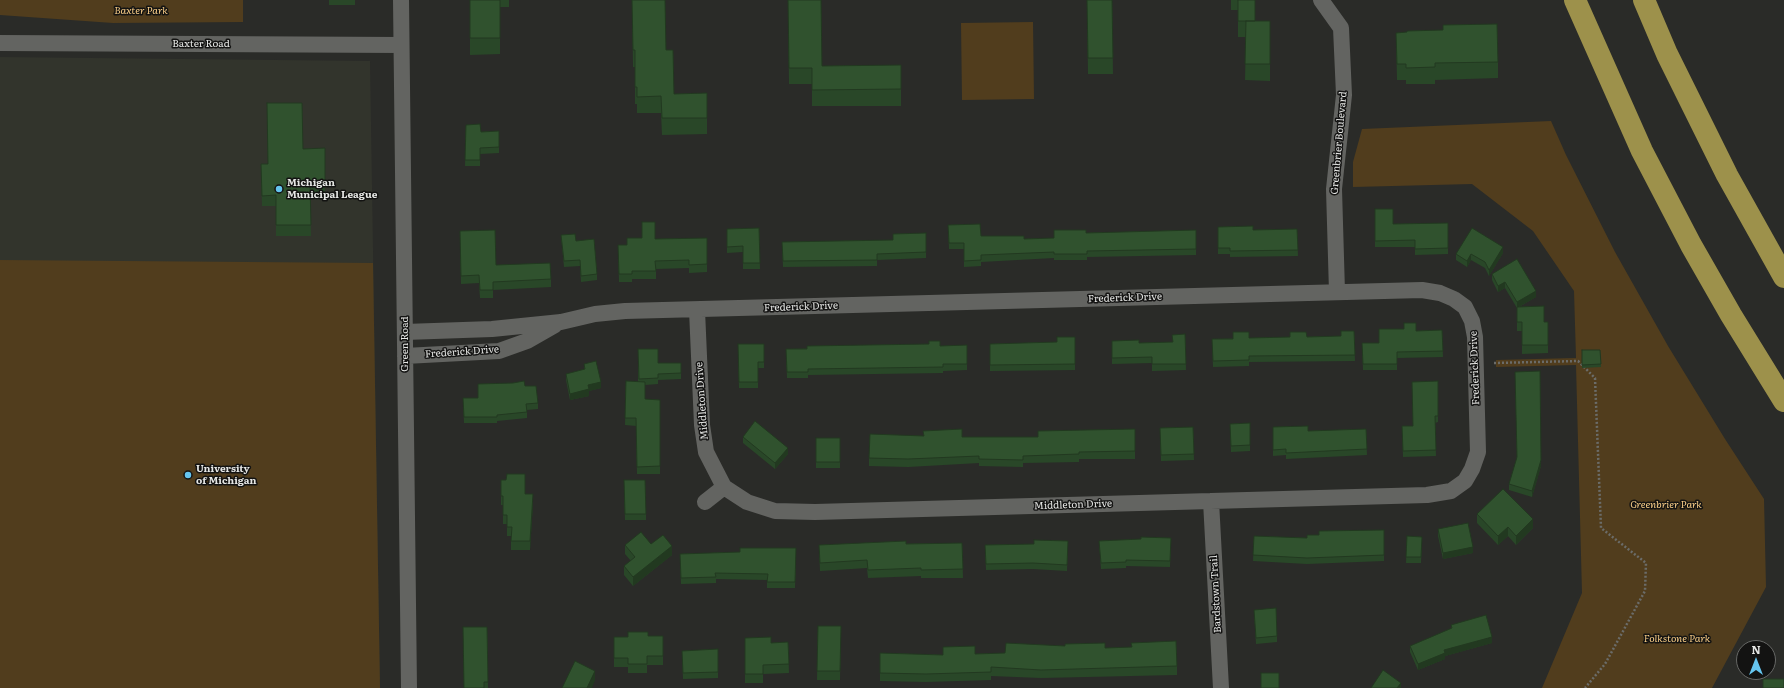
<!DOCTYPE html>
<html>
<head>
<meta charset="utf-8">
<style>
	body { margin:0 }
	#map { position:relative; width:1784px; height:688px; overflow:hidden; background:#2a2b28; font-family:Literata,serif }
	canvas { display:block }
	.north { position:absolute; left:1736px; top:640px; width:40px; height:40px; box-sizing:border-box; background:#131312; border:1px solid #676866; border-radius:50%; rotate:0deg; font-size:11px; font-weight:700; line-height:16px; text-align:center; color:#e6e7e5 }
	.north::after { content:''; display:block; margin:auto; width:14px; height:18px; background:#65c5ef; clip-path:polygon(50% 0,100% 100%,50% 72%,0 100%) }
</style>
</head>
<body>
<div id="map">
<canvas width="1784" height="688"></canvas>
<div class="north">N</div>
</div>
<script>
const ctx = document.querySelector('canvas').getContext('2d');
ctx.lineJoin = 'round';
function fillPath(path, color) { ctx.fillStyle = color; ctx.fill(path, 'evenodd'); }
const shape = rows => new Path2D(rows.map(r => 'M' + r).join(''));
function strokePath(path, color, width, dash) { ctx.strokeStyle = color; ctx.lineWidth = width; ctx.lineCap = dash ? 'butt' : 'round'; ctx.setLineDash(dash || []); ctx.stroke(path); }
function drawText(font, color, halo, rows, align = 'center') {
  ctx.font = font + ' Literata,serif'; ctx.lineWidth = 3; ctx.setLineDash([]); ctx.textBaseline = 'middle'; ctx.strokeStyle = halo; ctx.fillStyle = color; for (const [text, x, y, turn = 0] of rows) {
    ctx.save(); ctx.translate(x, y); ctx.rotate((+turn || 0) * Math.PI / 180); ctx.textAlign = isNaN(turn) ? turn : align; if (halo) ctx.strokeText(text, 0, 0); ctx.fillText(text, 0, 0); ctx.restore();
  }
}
fillPath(shape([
	[0,57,370,61,380,688,0,688]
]), '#32342c');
fillPath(shape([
	[0,0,243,0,243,22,113,23,0,15],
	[1033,22,1034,99,962,100,961,23],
	[1551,121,1566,155,1615,252,1668,346,1725,439,1764,499,1766,587,1712,688,1542,688,1582,593,1576,365,1496,367,1496,360,1576,358,1574,291,1533,231,1472,184,1353,187,1353,162,1362,129],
	[0,260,373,263,380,688,0,688]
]), '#513d1d');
strokePath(shape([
	[1494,363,1578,361,1595,378,1601,528,1646,563,1645,591,1605,664,1585,688]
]), '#6b6c69', 2.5, [2, 2]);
strokePath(shape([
	[401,0,409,688],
	[1321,0,1341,28,1344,95,1334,189,1337,292],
	[0,43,401,45],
	[405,332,492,329,561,322,595,314,625,311,1422,290,1440,293,1454,299,1465,307,1472,321,1475,337,1478,452,1472,469,1465,481,1451,491,1427,495,815,512,775,511,747,502,724,487,706,452,702,425,697,310],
	[405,356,499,351,527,341,555,325],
	[1211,501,1221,688],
	[705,502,724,487]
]), '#636461', 16);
strokePath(shape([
	[1575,0,1642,151,1691,245,1731,315,1784,401],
	[1644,0,1667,54,1727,175,1784,277]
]), '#9d914b', 22);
fillPath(shape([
	[329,0,355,0,355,5,329,5],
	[470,0,509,0,509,7,500,7,500,54,470,55],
	[632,0,666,50,674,94,707,118,707,134,662,135,661,113,637,113,637,104,635,104,635,67,633,67],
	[788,0,822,66,901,65,901,106,812,106,812,84,789,84],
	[1087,0,1112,0,1113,74,1088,74],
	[1231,0,1255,0,1255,21,1270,21,1270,81,1245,80,1246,37,1238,37,1238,10,1231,10],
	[1396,33,1498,62,1498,78,1435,80,1435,84,1406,84,1406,80,1397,80],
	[466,125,481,132,499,131,499,153,480,154,480,166,465,166],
	[325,148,325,193,310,193,311,236,276,236,276,206,262,206,261,164,268,164,303,149],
	[1375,209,1393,224,1448,223,1448,254,1415,255,1415,247,1375,247],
	[948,225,981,236,1024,239,1054,238,1086,233,1196,230,1196,255,1087,257,1087,260,1054,260,1054,258,981,262,981,266,964,267,964,249,949,249],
	[1218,227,1253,230,1297,229,1298,256,1230,257,1230,254,1218,254],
	[759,228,760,269,743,269,743,252,727,253,727,229],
	[460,231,496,265,551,279,551,287,493,290,493,298,480,298,479,283,461,284],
	[926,233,926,258,877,260,877,266,783,267,782,242,893,240],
	[561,235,576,241,597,274,597,280,581,282,580,266,564,267],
	[707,238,707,272,689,273,689,268,656,269,656,279,632,279,632,282,619,282,618,245,627,245,655,239],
	[1503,253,1489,276,1485,268,1471,260,1467,267,1456,260,1456,254],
	[1492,274,1536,297,1519,307,1544,322,1548,322,1548,353,1522,354,1522,331,1517,331,1517,308,1505,288,1498,292,1492,280],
	[1442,330,1443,357,1397,358,1397,370,1363,370,1362,343,1379,343,1416,331],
	[1354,331,1355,361,1249,362,1249,366,1213,367,1212,339,1341,336],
	[1185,334,1186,370,1152,371,1152,363,1112,364,1112,341,1139,343,1172,342],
	[1075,337,1075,370,990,371,990,344,1057,342],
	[738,344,764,344,764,368,758,368,758,388,739,388],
	[940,346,967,364,967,370,943,371,943,373,808,375,808,378,787,378,786,349],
	[638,349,658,363,681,363,681,379,658,380,658,384,645,385,645,399,660,400,660,474,637,474,636,426,625,425,626,381,638,382],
	[1582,350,1600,350,1601,367,1582,368],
	[584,364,601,388,589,391,589,396,570,400,566,380,566,374,584,370],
	[1438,381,1438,422,1435,423,1436,456,1403,457,1402,426,1413,426],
	[525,386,538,403,538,409,527,410,527,418,497,421,497,423,464,423,463,398,478,398],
	[1250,423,1250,451,1231,452,1230,424],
	[1193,427,1194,460,1161,461,1160,428],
	[1273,427,1308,431,1366,429,1367,455,1286,459,1286,455,1273,456],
	[1135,429,1135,459,1079,459,1079,462,1023,463,1023,467,979,466,979,463,908,467,869,466,869,458,962,437,1038,437],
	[743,437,788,454,775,469,743,443],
	[816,438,840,438,840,468,816,468],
	[1541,466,1532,497,1509,490,1509,484],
	[501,480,525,494,533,503,530,550,511,550,511,536,507,536,507,524,503,524,503,505,501,505],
	[624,487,646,514,646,520,625,520],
	[1477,514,1533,528,1516,545,1508,536,1498,545,1477,523],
	[1438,529,1473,553,1443,559,1438,536],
	[1384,530,1384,561,1307,564,1253,561,1254,536,1307,538,1319,535],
	[1407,536,1422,537,1421,563,1406,563],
	[1171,538,1170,567,1126,566,1126,568,1101,569,1099,541],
	[1068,541,1067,571,1033,569,986,570,985,545,1034,544],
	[962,543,963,578,921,578,921,576,868,578,867,568,820,571,819,545],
	[651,544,672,555,633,586,624,575,624,566,631,561,625,554,625,545],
	[796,548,795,588,767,588,767,580,716,579,716,583,681,584,680,554,740,552],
	[1254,610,1277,636,1277,642,1256,644],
	[1451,625,1492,643,1445,656,1445,659,1418,670,1410,652,1410,646,1451,629],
	[818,626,841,626,840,680,817,680],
	[487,627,488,688,464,688],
	[648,636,663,636,663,665,647,665,647,673,628,673,628,667,614,667,614,637,628,637],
	[745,638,771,643,788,642,789,673,763,674,763,683,745,683],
	[1065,646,1105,648,1177,666,1177,675,1041,678,991,676,991,680,926,682,880,681,880,653,943,655,1005,653],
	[718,649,718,678,683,679,682,651]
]), '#294728');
fillPath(shape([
	[1503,247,1503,253,1489,276,1489,270],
	[1471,254,1471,260,1467,267,1467,261],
	[1505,282,1505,288,1498,292,1498,286],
	[1536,291,1536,297,1517,308,1517,302],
	[601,382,601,388,589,391,589,396,570,400,570,394,588,385],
	[788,448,788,454,775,469,775,463],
	[1541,460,1541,466,1532,497,1532,491],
	[533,494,533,503,530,550,530,541],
	[1533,519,1533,528,1516,545,1516,536],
	[1508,527,1508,536,1498,545,1498,536],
	[672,546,672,555,633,586,633,577],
	[1473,547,1473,553,1443,559,1443,553],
	[1492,637,1492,643,1445,656,1445,659,1418,670,1418,664,1444,650],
	[595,671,595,680,592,688,587,688],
	[1401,683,1401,688,1397,688]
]), '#223920');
const building = shape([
	[470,0,500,0,500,38,470,38,470,0],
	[632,0,665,0,666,50,673,50,674,94,707,93,707,118,662,118,661,96,637,97,637,87,635,87,635,50,633,50,632,0],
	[788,0,821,0,822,66,901,65,901,89,812,90,812,68,789,68,788,0],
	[1087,0,1112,0,1113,58,1088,58,1087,0],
	[1238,0,1255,0,1255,21,1238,21,1238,0],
	[1246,21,1270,21,1270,64,1245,64,1246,21],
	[1497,24,1498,62,1435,63,1435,67,1406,68,1406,64,1397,64,1396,33,1407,32,1407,31,1443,30,1443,25,1497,24],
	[267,103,302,103,303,149,325,148,325,182,310,183,311,225,276,225,276,195,262,196,261,164,268,164,267,103],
	[480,124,481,132,499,131,499,147,480,148,480,160,465,160,466,125,480,124],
	[1375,209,1393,209,1393,224,1448,223,1448,248,1415,249,1415,240,1375,241,1375,209],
	[642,222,655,222,655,239,707,238,707,264,689,265,689,260,655,261,656,271,632,271,632,274,619,274,618,245,627,245,627,238,642,238,642,222],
	[980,224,981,236,1024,236,1024,239,1054,238,1054,230,1086,230,1086,233,1196,230,1196,249,1087,251,1087,254,1054,254,1054,252,981,255,981,260,964,261,964,243,949,243,948,225,980,224],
	[1253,226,1253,230,1297,229,1298,250,1230,251,1230,248,1218,248,1218,227,1253,226],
	[759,228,760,263,743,263,743,246,727,247,727,229,759,228],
	[1472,228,1503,247,1489,270,1485,262,1471,254,1467,261,1456,254,1472,228],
	[495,230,496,265,550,263,551,279,493,282,493,290,480,290,479,275,461,276,460,231,495,230],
	[926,233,926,252,877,254,877,260,783,261,782,242,893,240,893,234,926,233],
	[575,234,576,241,594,239,597,274,581,276,580,260,564,261,561,235,575,234],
	[1517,259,1536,291,1517,302,1505,282,1498,286,1492,274,1517,259],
	[1544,306,1544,322,1548,322,1548,345,1522,345,1522,322,1517,322,1517,307,1544,306],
	[1404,323,1416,323,1416,331,1442,330,1443,351,1397,352,1397,364,1363,364,1362,343,1379,343,1379,329,1404,329,1404,323],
	[1341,331,1354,331,1355,355,1249,356,1249,360,1213,361,1212,339,1233,339,1233,332,1249,332,1249,338,1290,337,1290,332,1306,332,1307,337,1341,336,1341,331],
	[1185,334,1186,364,1152,364,1152,357,1112,358,1112,341,1139,340,1139,343,1173,342,1172,335,1185,334],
	[1057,337,1075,337,1075,364,990,365,990,344,1057,342,1057,337],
	[929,341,940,341,940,346,967,345,967,364,943,364,943,367,808,369,808,372,787,372,786,349,807,349,807,346,929,344,929,341],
	[738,344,764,344,764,362,758,362,758,382,739,382,738,344],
	[638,349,658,349,658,363,681,363,681,373,658,374,658,378,639,379,638,349],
	[1582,350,1600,350,1601,364,1582,365,1582,350],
	[596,361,601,382,588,385,589,389,570,394,566,374,585,369,584,364,596,361],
	[1540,371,1541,460,1532,491,1509,484,1517,457,1515,372,1540,371],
	[524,381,525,386,536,386,538,403,526,404,527,412,497,415,497,417,464,417,463,398,478,398,478,384,513,383,524,381],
	[626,381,645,382,645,399,660,400,660,466,637,467,636,418,625,418,626,381],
	[1438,381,1438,416,1435,416,1436,450,1403,451,1402,426,1413,426,1412,382,1438,381],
	[755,421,788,448,775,463,743,437,755,421],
	[1250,423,1250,445,1231,446,1230,424,1250,423],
	[1308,426,1308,431,1366,429,1367,449,1286,453,1286,449,1273,450,1273,427,1308,426],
	[1193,427,1194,454,1161,455,1160,428,1193,427],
	[962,429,962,437,1038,437,1038,431,1135,429,1135,451,1079,452,1079,454,1023,456,1023,460,979,459,979,456,908,459,869,458,870,434,924,436,923,431,962,429],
	[816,438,840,438,840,462,816,462,816,438],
	[507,474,525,474,525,494,533,494,530,541,511,541,512,527,507,527,507,515,503,515,503,496,501,496,501,480,506,480,507,474],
	[624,480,645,480,646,514,625,514,624,480],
	[1503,489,1533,519,1516,536,1508,527,1498,536,1477,514,1503,489],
	[1468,523,1473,547,1443,553,1438,529,1468,523],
	[1384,530,1384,555,1307,558,1253,555,1254,536,1307,538,1307,535,1319,535,1319,531,1384,530],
	[641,532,651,544,663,535,672,546,633,577,624,566,635,557,625,545,641,532],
	[1407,536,1422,537,1421,557,1406,557,1407,536],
	[1141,537,1171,538,1170,561,1126,560,1126,562,1101,563,1099,541,1141,539,1141,537],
	[1034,540,1068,541,1067,565,1033,563,986,564,985,545,1034,544,1034,540],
	[906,541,906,544,962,543,963,569,921,570,921,568,868,570,867,560,820,563,819,545,906,541],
	[740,548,796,548,795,582,767,582,768,574,715,573,716,577,681,578,680,554,740,552,740,548],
	[1276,608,1277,636,1256,638,1254,610,1276,608],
	[1486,615,1492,637,1444,650,1445,653,1418,664,1410,646,1452,628,1451,625,1486,615],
	[818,626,841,626,840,671,817,671,818,626],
	[463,627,487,627,488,682,484,682,484,688,464,688,463,627],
	[628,632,648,632,648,636,663,636,663,656,647,656,647,664,628,664,628,658,614,658,614,637,628,637,628,632],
	[771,637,771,643,788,642,789,664,763,665,763,674,745,674,745,638,771,637],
	[1176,641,1177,666,1041,670,991,667,991,672,926,674,880,673,880,653,943,655,943,647,975,646,975,654,1005,653,1006,643,1065,646,1065,644,1105,643,1105,648,1132,647,1131,643,1176,641],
	[718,649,718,672,683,673,682,651,718,649],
	[575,661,595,671,587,688,562,688,575,661],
	[1383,670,1401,683,1397,688,1371,688,1383,670],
	[1261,673,1279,673,1279,688,1261,688,1261,673],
	[1763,679,1784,679,1784,688,1763,688,1763,679]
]);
fillPath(building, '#30522e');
strokePath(building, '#223920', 1);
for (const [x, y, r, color] of [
	[279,189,4,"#65c5ef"],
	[188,475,4,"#65c5ef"]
]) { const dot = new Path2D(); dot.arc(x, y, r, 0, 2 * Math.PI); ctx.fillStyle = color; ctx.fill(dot); strokePath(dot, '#131312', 1.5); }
drawText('italic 10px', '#face87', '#131312', [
	["Baxter Park",141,11],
	["Greenbrier Park",1666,505],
	["Folkstone Park",1677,639]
]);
drawText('10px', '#e6e7e5', '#131312', [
	["Baxter Road",201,44],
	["Greenbrier Boulevard",1339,143,-85],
	["Frederick Drive",1125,298,-2],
	["Frederick Drive",801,307,-2],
	["Green Road",405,344,-90],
	["Frederick Drive",462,352,-4],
	["Frederick Drive",1475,368,-92],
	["Middleton Drive",702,401,-94],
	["Middleton Drive",1073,505,-2],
	["Bardstown Trail",1216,594,-93]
]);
drawText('bold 10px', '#e6e7e5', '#131312', [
	["Michigan",287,183],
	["Municipal League",287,195],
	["University",196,469],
	["of Michigan",196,481]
], 'left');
</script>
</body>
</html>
